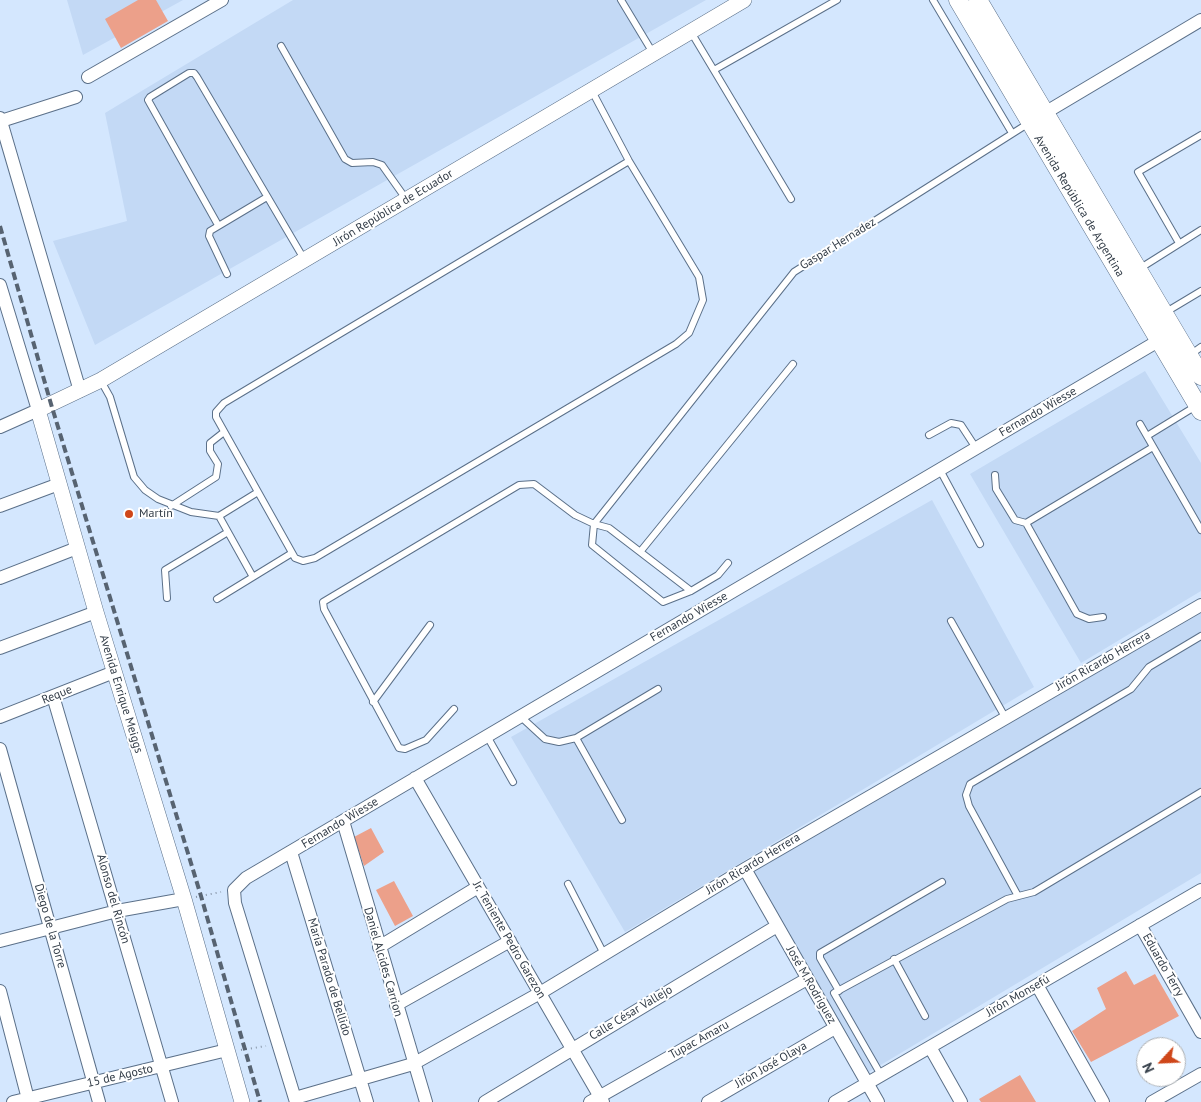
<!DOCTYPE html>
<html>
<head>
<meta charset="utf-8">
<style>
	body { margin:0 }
	#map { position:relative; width:1201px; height:1102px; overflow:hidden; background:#d4e7fe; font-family:"PT Sans",sans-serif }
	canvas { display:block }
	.north { position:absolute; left:1136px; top:1037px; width:50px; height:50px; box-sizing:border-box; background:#fff; border:1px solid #adb1b5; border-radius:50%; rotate:245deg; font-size:14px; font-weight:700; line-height:20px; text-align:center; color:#323c47 }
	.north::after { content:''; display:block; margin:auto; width:18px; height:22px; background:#cf471a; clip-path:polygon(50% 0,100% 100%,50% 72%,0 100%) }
</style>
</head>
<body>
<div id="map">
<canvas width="1201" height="1102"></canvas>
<div class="north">N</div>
</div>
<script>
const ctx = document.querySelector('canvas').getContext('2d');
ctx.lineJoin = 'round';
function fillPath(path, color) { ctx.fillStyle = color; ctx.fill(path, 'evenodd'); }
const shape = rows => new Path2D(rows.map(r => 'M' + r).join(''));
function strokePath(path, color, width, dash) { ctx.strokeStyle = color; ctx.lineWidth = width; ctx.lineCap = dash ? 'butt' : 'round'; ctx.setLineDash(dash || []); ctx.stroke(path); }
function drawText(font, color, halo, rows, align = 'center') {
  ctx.font = font + ' "PT Sans",sans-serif'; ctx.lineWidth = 4; ctx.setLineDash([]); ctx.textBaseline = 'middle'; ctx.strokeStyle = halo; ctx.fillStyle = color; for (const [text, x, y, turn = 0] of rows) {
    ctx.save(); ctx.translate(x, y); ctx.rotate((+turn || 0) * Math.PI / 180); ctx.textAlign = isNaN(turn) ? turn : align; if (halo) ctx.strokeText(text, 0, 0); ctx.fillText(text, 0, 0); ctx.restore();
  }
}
fillPath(shape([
	[67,0,183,0,83,55],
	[293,0,706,0,95,345,53,241,127,221,105,113],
	[1145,371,1201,463,1201,591,1081,663,970,474],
	[932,500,1034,687,625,932,511,737],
	[1201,613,1201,873,869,1072,753,871]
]), '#c3d9f5');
fillPath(shape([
	[138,0,156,0,168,21,121,48,105,19],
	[371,828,384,852,364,866,354,837],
	[394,881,413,916,395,926,376,890],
	[1126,971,1134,985,1155,974,1179,1016,1091,1062,1072,1031,1106,1009,1097,988],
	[1020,1075,1036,1102,981,1102,979,1099]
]), '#eca08a');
const service = shape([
	[621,0,653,53],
	[933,0,1012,133],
	[691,32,791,199],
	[281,46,345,159,352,163,373,162,382,165,406,199],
	[714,70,837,0],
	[592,91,629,161,699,277,703,300,689,333,676,344,315,558,303,561,295,558,216,417,216,412,224,403,629,161],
	[218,225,148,100,150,97,189,73,194,73,197,77,304,259],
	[1179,243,1138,172,1201,135],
	[1139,269,1201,230],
	[227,274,209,236,210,231,267,197],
	[1166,312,1201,291],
	[1190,355,1201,347],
	[101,381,110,397,134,477,145,490,158,499,191,512,219,516,258,492],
	[1140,424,1201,530],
	[929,435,951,423,961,425,976,448],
	[1147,436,1196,406],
	[940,470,980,544],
	[995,475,996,489,1015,520,1026,523,1153,447],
	[171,506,216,477,218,464,210,451,210,443,224,432],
	[219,516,253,577],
	[1026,523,1077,614,1089,619,1103,617],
	[640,552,793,364],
	[728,563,718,575,691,591,663,602,592,545,594,524,794,272,1029,123],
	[167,598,165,570,228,532],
	[217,599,292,553],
	[951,621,1005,717],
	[373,702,430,625],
	[454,709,426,740,405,749,399,748,324,609,323,602,519,485,534,484,575,515,594,524,609,528,691,591],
	[520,716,545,739,559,742,576,738,622,820],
	[487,736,513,782],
	[576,738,658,689],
	[568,884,604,954],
	[1018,896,969,806,966,795,970,784,1131,689,1149,667,1201,636],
	[894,959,925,1016],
	[839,991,820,958,820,953,942,882],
	[881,1075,834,993,1007,899,1034,892,1201,792]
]);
const minor = shape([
	[88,77,222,0],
	[1038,117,1201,20],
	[0,118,80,391],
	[1,121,76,97],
	[0,285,38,410,0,427],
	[0,506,59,484],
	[0,578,77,548],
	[0,648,96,612],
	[53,696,172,1102],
	[0,717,114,672],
	[0,749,99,1102],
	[415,778,603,1102],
	[343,821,426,1102],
	[291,852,367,1102],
	[745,869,878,1102],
	[1140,925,1201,1032],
	[0,941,117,911,184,899],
	[379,947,478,887],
	[1037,985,1103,1102],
	[0,991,28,1099],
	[396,1005,510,941],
	[930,1047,961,1102],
	[295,1098,413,1064,540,993,745,869,1201,605],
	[13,1102,227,1050],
	[296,1102,235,903,234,890,246,878,1165,337],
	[485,1102,777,926],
	[590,1102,807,979],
	[708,1102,835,1028],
	[835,1102,1201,890],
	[1152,1102,1201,1074]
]);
const tertiary = shape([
	[242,1102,184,899,96,612,38,410,101,380,744,0]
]);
const secondary = shape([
	[958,0,1201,411],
	[978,0,1201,376]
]);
strokePath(service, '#5b7089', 8);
strokePath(minor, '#5b7089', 14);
strokePath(tertiary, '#5b7089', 16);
strokePath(secondary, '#5b7089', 19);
strokePath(shape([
	[196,897,221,892],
	[241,1050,266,1046]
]), '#8795a7', 2, [1, 4]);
strokePath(service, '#fff', 6);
strokePath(minor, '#fff', 12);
strokePath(tertiary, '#fff', 15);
strokePath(secondary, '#fff', 18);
strokePath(shape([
	[0,226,51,404,201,896,260,1102]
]), '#576371', 4, [8, 4]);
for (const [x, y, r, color] of [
	[129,514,5,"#cf471a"]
]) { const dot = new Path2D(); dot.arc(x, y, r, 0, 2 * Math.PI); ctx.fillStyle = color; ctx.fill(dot); strokePath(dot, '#fff', 2); }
drawText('12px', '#323c47', '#fff', [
	["Avenida República de Argentina",1079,206,59],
	["Jirón República de Ecuador",393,208,-31],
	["Gaspar Hernadez",838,244,-32],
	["Fernando Wiesse",1038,412,-30],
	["Fernando Wiesse",689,617,-30],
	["Jirón Ricardo Herrera",1103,661,-30],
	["Avenida Enrique Meiggs",121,694,73],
	["Reque",57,695,-22],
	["Fernando Wiesse",340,823,-31],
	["Jirón Ricardo Herrera",753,864,-31],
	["Alonso del Rincón",113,899,74],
	["Diego de la Torre",50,926,74],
	["Jr. Teniente Pedro Garezon",509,940,60],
	["Daniel Alcides Carrion",383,962,74],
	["Eduardo Terry",1163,965,60],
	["María Parado de Bellido",329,977,73],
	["José M.Rodriguez",811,985,60],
	["Jirón Monsefú",1018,996,-30],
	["Calle César Vallejo",631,1013,-31],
	["Tupac Amaru",699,1040,-29],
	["Jirón José Olaya",771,1065,-30],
	["15 de Agosto",120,1076,-13]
]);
drawText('12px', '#323c47', '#fff', [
	["Martín",139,514]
], 'left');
</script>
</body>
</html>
